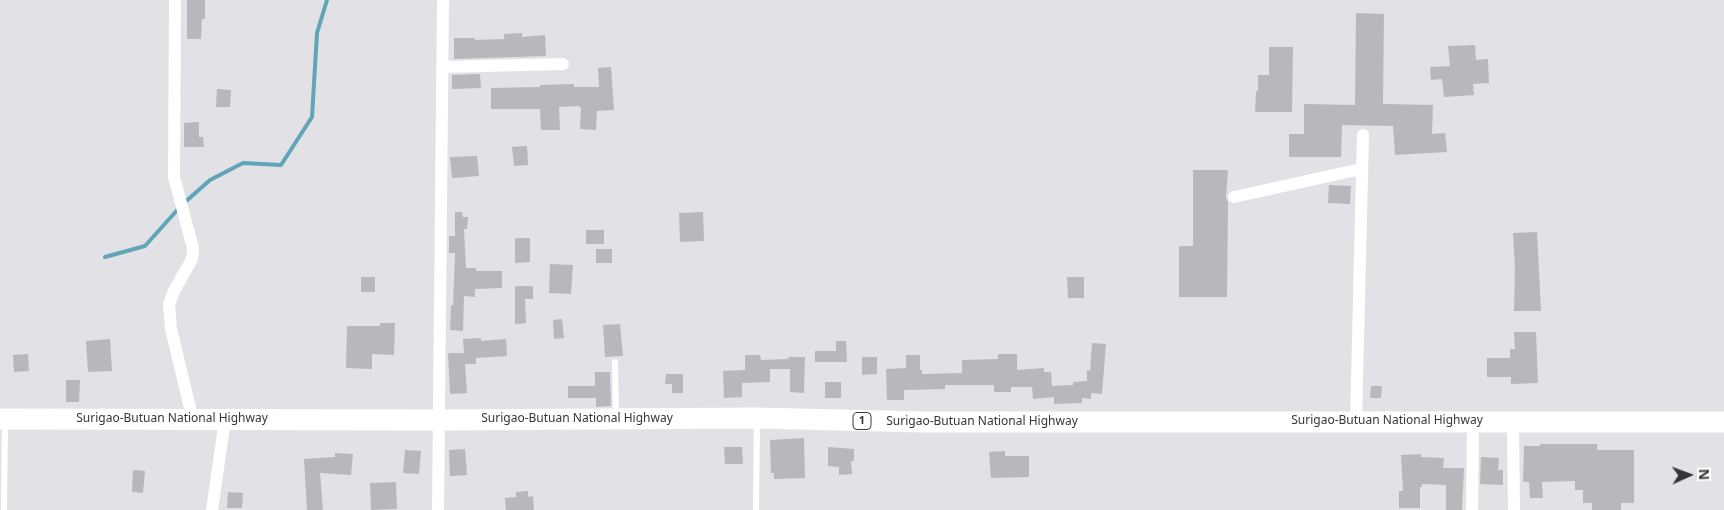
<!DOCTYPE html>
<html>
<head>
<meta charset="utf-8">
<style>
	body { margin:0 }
	#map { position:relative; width:1724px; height:510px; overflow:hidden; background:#e2e1e6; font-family:"Noto Sans",sans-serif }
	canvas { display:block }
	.north { position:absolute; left:1664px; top:450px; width:50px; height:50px; -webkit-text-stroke:4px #fff; paint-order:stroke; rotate:88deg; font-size:14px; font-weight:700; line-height:20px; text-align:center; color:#363537 }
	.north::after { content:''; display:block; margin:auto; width:18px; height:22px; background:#363537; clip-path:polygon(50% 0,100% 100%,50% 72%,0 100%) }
</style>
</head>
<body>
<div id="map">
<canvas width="1724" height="510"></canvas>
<div class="north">N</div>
</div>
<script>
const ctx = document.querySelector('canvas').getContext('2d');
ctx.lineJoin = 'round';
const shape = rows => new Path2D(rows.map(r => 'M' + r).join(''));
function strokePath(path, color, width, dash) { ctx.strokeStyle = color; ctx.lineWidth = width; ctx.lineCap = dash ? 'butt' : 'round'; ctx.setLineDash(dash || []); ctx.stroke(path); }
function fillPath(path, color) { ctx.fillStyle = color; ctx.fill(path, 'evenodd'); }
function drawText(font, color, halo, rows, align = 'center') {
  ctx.font = font + ' "Noto Sans",sans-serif'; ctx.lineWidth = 4; ctx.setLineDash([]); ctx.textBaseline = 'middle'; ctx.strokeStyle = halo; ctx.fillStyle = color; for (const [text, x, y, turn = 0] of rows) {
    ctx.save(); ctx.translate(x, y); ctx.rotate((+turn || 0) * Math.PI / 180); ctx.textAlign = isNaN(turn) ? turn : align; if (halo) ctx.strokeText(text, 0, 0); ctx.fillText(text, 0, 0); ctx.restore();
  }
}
strokePath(shape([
	[184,203,210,180,243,163,281,165,312,117,317,33,327,0],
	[105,257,145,246,179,208]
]), '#60a5b8', 4);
fillPath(shape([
	[187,0,205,0,205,19,202,19,201,39,187,39],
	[1356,13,1384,14,1383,104,1433,105,1432,134,1445,133,1447,152,1395,155,1393,126,1342,125,1341,157,1289,157,1289,134,1304,134,1304,104,1355,105],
	[522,33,522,37,545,35,546,56,454,59,454,38,475,38,475,40,504,39,504,34],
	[1475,45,1476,60,1488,59,1489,83,1473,84,1474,95,1444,97,1442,79,1431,80,1430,67,1450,66,1448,46],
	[1269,47,1293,47,1292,112,1255,112,1256,91,1258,91,1258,75,1269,75],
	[611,67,614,110,597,111,596,130,580,129,581,108,579,106,559,107,560,130,541,130,540,109,491,109,491,88,540,87,540,85,574,84,574,87,599,87,598,68],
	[480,74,481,88,452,89,452,75],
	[217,89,231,90,230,107,216,107],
	[199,122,199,137,203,137,204,147,184,147,184,123],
	[527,146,528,165,514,166,512,147],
	[477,156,479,176,452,178,450,157],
	[1193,170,1228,170,1226,198,1228,202,1227,297,1179,297,1179,246,1193,246],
	[1329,185,1351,186,1350,204,1328,203],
	[455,212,462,212,463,217,468,217,467,229,464,229,466,268,476,268,476,271,502,271,502,288,475,289,475,297,464,296,463,331,450,330,451,305,453,305,455,253,449,253,449,236,455,236],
	[703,212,704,241,680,242,679,213],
	[586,230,604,230,604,244,586,244],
	[1537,232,1541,311,1514,311,1515,269,1513,233],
	[515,238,530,238,530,262,515,263],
	[596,249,612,249,612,263,596,263],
	[550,264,573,265,571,294,549,293],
	[361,277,375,277,375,292,361,292],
	[1067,277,1084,277,1084,298,1068,298],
	[515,286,533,286,533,299,525,299,526,323,515,324],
	[562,319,564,338,554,339,553,320],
	[380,323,395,323,394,355,372,354,372,369,346,368,347,326,380,326],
	[620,324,623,356,605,357,603,325],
	[1514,332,1536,332,1538,383,1511,384,1511,377,1487,377,1487,358,1510,358,1510,349,1515,349],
	[481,338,481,341,506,339,507,356,476,358,476,364,465,364,467,393,450,394,448,353,464,353,463,339],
	[110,339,112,371,88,372,86,341],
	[836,341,846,341,847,362,815,362,815,351,836,351],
	[1092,343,1106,344,1102,394,1091,393,1091,399,1082,398,1082,403,1054,404,1054,397,1033,399,1032,387,1011,387,1011,392,994,392,994,385,945,385,945,389,904,390,904,400,887,400,886,369,906,368,906,355,920,355,920,370,922,370,922,374,962,373,962,360,998,359,998,354,1017,354,1017,370,1044,368,1044,372,1051,372,1052,386,1073,385,1073,382,1087,381,1087,370,1090,371],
	[28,354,29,371,14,372,13,355],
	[745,355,760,355,761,360,789,359,788,357,805,357,804,393,790,392,790,369,770,369,770,382,742,383,742,397,724,398,723,371,745,370],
	[862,357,877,357,877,374,862,375],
	[595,372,610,372,611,406,596,407,596,398,568,398,568,386,595,386],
	[666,374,683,374,683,393,672,393,672,384,665,384],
	[66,380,80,380,79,402,66,402],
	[825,382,841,382,841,398,825,398],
	[1371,386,1382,386,1381,398,1370,398],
	[804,438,805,478,774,479,774,473,771,473,770,440],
	[1540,444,1597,444,1597,450,1634,450,1634,503,1621,503,1621,510,1592,510,1592,503,1583,503,1583,490,1575,490,1575,481,1542,482,1543,498,1530,498,1529,482,1523,482,1524,446,1540,446],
	[724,447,742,447,743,464,725,464],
	[828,447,854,449,854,461,851,461,852,474,839,475,839,467,828,466],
	[465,449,467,475,450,476,449,450],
	[405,450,421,451,419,474,403,473],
	[1005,451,1005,456,1029,456,1029,477,991,478,989,452],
	[335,453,353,454,351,475,320,473,323,510,307,510,304,459,335,457],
	[1421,454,1421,457,1444,458,1443,468,1464,468,1462,510,1446,510,1446,485,1422,484,1422,487,1420,487,1420,508,1399,508,1399,491,1403,491,1401,455],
	[1481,457,1499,458,1498,470,1503,470,1503,485,1480,484],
	[133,470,145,471,143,493,132,492],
	[396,482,397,509,371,510,370,483],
	[528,491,528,497,533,496,534,510,506,510,505,498,516,497,516,492],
	[228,492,243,493,242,508,227,508]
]), '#b8b7bc');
strokePath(shape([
	[615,362,616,416],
	[4,510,5,422],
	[756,510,757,421]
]), '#fff', 6);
strokePath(shape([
	[175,0,174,177,193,248,192,259,174,291,169,304,171,329,193,420],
	[443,67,563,64],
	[1234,197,1361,169],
	[1356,421,1363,135],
	[1513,421,1514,510],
	[212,510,225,420],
	[438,510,443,0],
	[1472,510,1473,422]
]), '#fff', 12);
strokePath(shape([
	[0,419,439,420,757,418,924,422,1724,422]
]), '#fff', 21);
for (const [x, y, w] of [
	[862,421,18]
]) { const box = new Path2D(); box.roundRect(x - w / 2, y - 8.5, w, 17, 4); ctx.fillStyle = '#fff'; ctx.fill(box); strokePath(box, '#363537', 1); }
drawText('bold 11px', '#363537', null, [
	["1",862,421]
]);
drawText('12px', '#363537', '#fff', [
	["Surigao-Butuan National Highway",172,419],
	["Surigao-Butuan National Highway",577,419],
	["Surigao-Butuan National Highway",1387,421],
	["Surigao-Butuan National Highway",982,422]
]);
</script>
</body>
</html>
